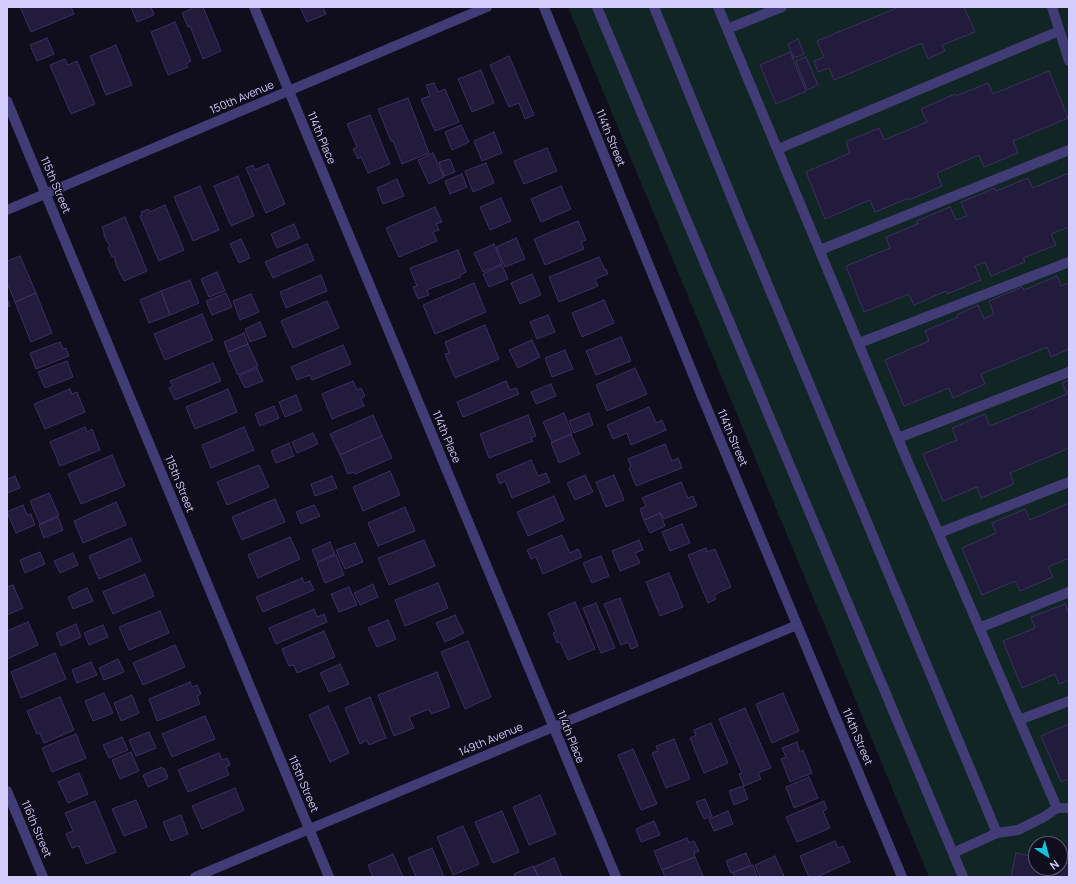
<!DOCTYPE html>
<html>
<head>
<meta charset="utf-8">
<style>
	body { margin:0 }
	#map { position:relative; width:1076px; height:884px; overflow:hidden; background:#100d1c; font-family:Manrope,sans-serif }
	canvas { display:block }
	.frame { position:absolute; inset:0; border:8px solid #d4ccfa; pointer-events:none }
	.north { position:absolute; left:1028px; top:836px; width:40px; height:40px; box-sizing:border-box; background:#100d1c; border:1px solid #5e5975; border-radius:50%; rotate:144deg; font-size:11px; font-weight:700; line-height:16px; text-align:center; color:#d4ccfa }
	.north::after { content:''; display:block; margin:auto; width:14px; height:18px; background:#15c2de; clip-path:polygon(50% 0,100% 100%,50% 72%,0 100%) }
</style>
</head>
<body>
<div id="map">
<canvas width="1076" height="884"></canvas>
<div class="frame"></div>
<div class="north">N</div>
</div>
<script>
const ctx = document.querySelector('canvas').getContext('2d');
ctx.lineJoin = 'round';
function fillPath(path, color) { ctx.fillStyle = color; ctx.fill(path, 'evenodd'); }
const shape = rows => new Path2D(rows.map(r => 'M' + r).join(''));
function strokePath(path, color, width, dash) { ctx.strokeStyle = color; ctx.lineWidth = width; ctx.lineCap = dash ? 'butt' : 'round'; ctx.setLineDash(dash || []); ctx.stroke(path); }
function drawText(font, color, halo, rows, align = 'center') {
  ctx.font = font + ' Manrope,sans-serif'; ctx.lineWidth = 3; ctx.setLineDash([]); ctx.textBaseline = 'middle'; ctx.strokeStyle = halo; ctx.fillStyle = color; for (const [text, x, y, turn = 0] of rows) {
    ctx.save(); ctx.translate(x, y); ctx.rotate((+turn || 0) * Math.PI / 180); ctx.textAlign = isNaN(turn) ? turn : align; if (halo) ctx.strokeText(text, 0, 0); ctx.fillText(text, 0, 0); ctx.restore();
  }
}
fillPath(shape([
	[568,7,1069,7,1069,877,929,877],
	[1036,844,1060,844,1060,868,1036,868]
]), '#112525');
const building = shape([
	[20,7,71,7,74,14,31,32,20,7],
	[131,7,151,7,154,15,137,22,131,7],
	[195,7,203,7,221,51,203,59,190,26,188,27,182,13,195,7],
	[300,7,323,7,326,14,307,22,300,7],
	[899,7,964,7,975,32,942,45,945,51,928,59,922,43,834,80,829,68,818,72,814,61,824,57,817,41,899,7],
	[175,22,191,61,186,64,188,67,168,75,151,32,175,22],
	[47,38,54,54,37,61,30,45,47,38],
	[798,39,804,54,794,58,788,44,798,39],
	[116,45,132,85,106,95,90,56,116,45],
	[790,52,806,91,776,104,760,65,790,52],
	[509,56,534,115,525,119,519,103,509,107,490,65,509,56],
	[806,57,818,85,807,90,796,61,806,57],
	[65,59,68,65,77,61,95,104,71,114,50,65,65,59],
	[481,70,494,103,472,112,458,79,481,70],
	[1049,71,1068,118,1013,141,1018,153,984,167,979,155,937,173,942,186,909,200,909,198,875,212,870,200,825,219,806,172,850,153,846,142,879,128,884,140,927,122,921,109,955,94,956,96,988,83,993,94,1049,71],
	[434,83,438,92,445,89,459,122,435,131,421,99,430,96,426,85,434,83],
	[408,98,429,153,402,164,393,141,391,141,378,109,408,98],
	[370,115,390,164,368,173,361,157,358,159,353,149,357,147,347,124,370,115],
	[461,125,469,142,452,150,445,132,461,125],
	[494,132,502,153,482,161,474,141,494,132],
	[547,148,557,171,524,184,514,161,547,148],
	[433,153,444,177,429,184,418,160,433,153],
	[450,159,455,172,444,176,439,162,450,159],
	[486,163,494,183,473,192,465,171,486,163],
	[268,164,285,204,266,213,246,168,253,165,255,170,268,164],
	[1069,173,1069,227,1051,234,1056,245,1023,258,1025,262,991,276,985,262,975,266,981,280,947,294,946,291,914,305,909,294,864,312,846,266,890,248,886,237,918,224,917,221,950,207,956,220,967,216,961,202,995,188,996,191,1028,178,1033,188,1069,173],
	[462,174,467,187,450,194,445,181,462,174],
	[238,176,254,216,231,226,214,186,238,176],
	[397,179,404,196,383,204,377,188,397,179],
	[200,186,219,230,193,241,174,197,200,186],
	[561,186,571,209,541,222,531,199,561,186],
	[501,198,511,221,490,230,480,207,501,198],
	[165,205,184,250,159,261,140,216,142,215,141,212,148,209,150,212,165,205],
	[435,207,442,222,436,224,439,230,433,232,437,241,399,257,386,228,435,207],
	[125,217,147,271,124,281,117,267,114,256,112,257,108,248,110,246,107,242,104,235,104,232,102,227,125,217],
	[578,221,586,240,581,242,584,249,545,265,534,239,578,221],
	[294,224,300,238,277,248,271,234,294,224],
	[516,238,525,259,505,267,496,247,516,238],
	[241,239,250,258,239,263,230,244,241,239],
	[307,244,314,260,273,278,265,262,307,244],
	[494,244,502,264,483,272,474,253,494,244],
	[458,250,466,272,460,275,461,277,427,290,429,295,418,299,413,287,417,286,410,268,458,250],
	[20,256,36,293,15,302,7,282,7,261,20,256],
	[599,257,605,270,606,269,608,274,595,279,598,286,559,302,549,277,599,257],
	[502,265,508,279,489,287,483,274,502,265],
	[217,272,225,291,209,297,201,279,217,272],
	[532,274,541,295,520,304,511,283,532,274],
	[321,275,327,291,286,308,280,292,321,275],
	[1057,276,1061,286,1069,283,1069,349,1051,357,1047,347,981,374,985,384,953,398,949,388,904,406,885,360,929,341,925,331,958,317,957,315,978,305,984,319,994,314,989,301,1022,287,1024,290,1057,276],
	[190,280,199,303,170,315,161,291,190,280],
	[474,283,486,312,435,334,423,305,474,283],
	[161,291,170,315,149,323,140,300,161,291],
	[36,293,52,333,31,342,15,302,36,293],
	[226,293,232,307,212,315,206,301,226,293],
	[251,294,259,312,240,320,233,301,251,294],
	[7,298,10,306,7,307,7,298],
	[604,300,614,323,582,337,572,313,604,300],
	[327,301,339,328,293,348,281,321,327,301],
	[202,314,213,340,165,360,154,334,202,314],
	[548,315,555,332,537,339,530,322,548,315],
	[260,322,266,336,250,342,245,329,260,322],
	[485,325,499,359,455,378,445,354,449,353,445,342,485,325],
	[244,333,248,344,228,352,224,342,244,333],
	[621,337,631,361,596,375,586,351,621,337],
	[532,340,540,357,518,368,509,350,532,340],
	[60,342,63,349,66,348,69,356,36,369,30,353,60,342],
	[248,344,258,366,238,375,228,352,248,344],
	[343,345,351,364,312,380,310,375,297,380,291,367,343,345],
	[565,350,573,369,552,377,545,358,565,350],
	[67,361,73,377,45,388,38,372,67,361],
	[213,363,221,381,175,400,169,388,173,386,170,381,213,363],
	[257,368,263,381,245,388,239,376,257,368],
	[635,368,647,394,607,411,596,385,635,368],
	[1069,380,1069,448,1010,473,1014,484,981,498,977,487,943,501,923,454,957,440,952,428,985,414,990,426,1067,394,1062,383,1069,380],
	[353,381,357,390,361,388,365,396,361,398,364,406,332,419,322,394,353,381],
	[506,381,510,390,516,388,519,394,463,417,457,402,506,381],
	[551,384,556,396,536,404,531,392,551,384],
	[70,389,72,394,77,392,85,412,45,429,34,404,70,389],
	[228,389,237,412,195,429,186,407,228,389],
	[296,395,302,410,285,417,279,402,296,395],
	[274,406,279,418,260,426,255,414,274,406],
	[649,407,656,423,662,420,666,430,631,445,627,433,613,439,607,425,649,407],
	[564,413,572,434,552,442,543,422,564,413],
	[589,413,593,425,574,433,569,421,589,413],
	[373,415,382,436,340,455,330,434,373,415],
	[528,415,536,436,531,438,533,441,489,458,480,434,528,415],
	[85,427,87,432,92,429,100,450,60,466,50,442,85,427],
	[244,427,254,450,211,468,202,445,244,427],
	[313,433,318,444,297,453,292,442,313,433],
	[571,434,580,454,559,463,551,443,571,434],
	[382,436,392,458,355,474,354,472,348,474,340,455,382,436],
	[289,443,294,456,276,463,271,451,289,443],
	[665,444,672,461,678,458,682,468,636,486,629,468,631,467,628,459,665,444],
	[112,455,125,486,81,504,68,474,112,455],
	[531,460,538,476,546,473,550,482,512,498,505,481,500,484,496,475,531,460],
	[259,465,269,487,227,505,217,482,259,465],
	[390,471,400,495,363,511,353,487,390,471],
	[585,475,593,492,575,500,567,483,585,475],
	[614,475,624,500,606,507,596,482,614,475],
	[15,476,20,488,7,493,7,479,15,476],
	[332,476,337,488,315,496,311,484,332,476],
	[681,482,688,498,693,496,697,506,664,519,661,513,644,520,640,509,646,506,642,498,681,482],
	[49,493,59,515,40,524,30,501,49,493],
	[554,496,564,520,528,536,517,512,554,496],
	[275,499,285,522,242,540,232,517,275,499],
	[116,502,126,525,83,543,74,521,116,502],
	[1069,503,1069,558,1048,567,1053,577,1020,591,1015,581,982,595,962,548,996,533,992,523,1025,509,1030,520,1069,503],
	[23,505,27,515,31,514,35,525,16,533,7,512,23,505],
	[314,505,320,516,301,524,296,512,314,505],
	[405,507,415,531,378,546,368,523,405,507],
	[660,513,665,526,650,533,644,520,660,513],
	[58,517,63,530,44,538,39,525,58,517],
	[682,524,690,543,670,551,662,532,682,524],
	[562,535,570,553,578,549,582,557,543,574,536,557,531,559,527,550,562,535],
	[290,537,300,559,258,578,248,555,290,537],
	[131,538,141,561,99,579,89,556,131,538],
	[424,540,435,566,389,585,378,558,424,540],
	[639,540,643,550,635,553,640,563,620,571,612,551,639,540],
	[330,542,335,554,317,562,312,550,330,542],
	[355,543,363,562,345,569,336,550,355,543],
	[706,548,707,552,715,549,731,587,714,595,716,599,708,603,688,555,706,548],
	[40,552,45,564,25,573,20,560,40,552],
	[73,553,78,565,60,573,54,561,73,553],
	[336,555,344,575,325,583,317,563,336,555],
	[601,556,609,576,592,583,583,563,601,556],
	[669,573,683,607,660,616,646,582,669,573],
	[145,574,154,596,113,614,103,592,145,574],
	[302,578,304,583,310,581,314,590,263,612,256,597,302,578],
	[438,583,448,608,405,626,395,600,438,583],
	[373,584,378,597,360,605,354,593,373,584],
	[13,585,23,608,7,615,7,587,13,585],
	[349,587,357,605,339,612,331,594,349,587],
	[87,588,93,601,73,609,68,597,87,588],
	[620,598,638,646,631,649,628,642,621,645,604,604,620,598],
	[575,602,595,649,568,660,560,642,557,643,553,633,556,632,548,613,575,602],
	[596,603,615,648,601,653,583,608,596,603],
	[1065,604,1069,615,1069,680,1059,684,1055,674,1022,688,1003,641,1035,628,1031,617,1065,604],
	[314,609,317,617,324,614,327,622,276,644,269,628,314,609],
	[160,611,169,633,129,650,119,627,160,611],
	[455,615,464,633,445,642,436,623,455,615],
	[388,620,396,639,377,647,368,628,388,620],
	[28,622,38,645,7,659,7,631,28,622],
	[76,624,81,637,61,646,56,633,76,624],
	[103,625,108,637,89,645,84,633,103,625],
	[324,631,335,657,297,673,294,665,289,666,282,649,324,631],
	[468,641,491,697,465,709,441,652,468,641],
	[175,645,185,667,143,685,133,663,175,645],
	[55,653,66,679,21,698,11,672,55,653],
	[118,659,124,672,104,680,99,668,118,659],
	[91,662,97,675,77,683,72,670,91,662],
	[340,664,349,684,329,692,320,673,340,664],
	[437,672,450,707,431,714,429,709,409,717,414,728,394,736,378,695,437,672],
	[190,682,192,687,197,685,201,694,197,696,200,704,157,721,149,699,190,682],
	[104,693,113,713,93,721,85,701,104,693],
	[783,693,799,731,772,743,756,704,783,693],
	[132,695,139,713,121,721,114,703,132,695],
	[60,697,74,730,44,743,40,733,37,734,27,711,60,697],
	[370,697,386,738,369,745,367,740,360,744,345,708,370,697],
	[328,706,349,753,330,762,309,715,328,706],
	[745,708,771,768,758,773,761,779,744,786,739,774,742,773,719,719,745,708],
	[205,716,215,739,172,757,162,734,205,716],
	[711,723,728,763,704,773,690,738,696,735,694,730,711,723],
	[1069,724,1069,779,1061,782,1041,736,1069,724],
	[149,732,156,748,136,756,129,740,149,732],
	[76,734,86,758,52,772,42,748,76,734],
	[122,737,128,750,109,758,103,745,122,737],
	[674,739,690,779,666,788,652,753,658,751,656,746,674,739],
	[797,742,800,752,803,750,812,773,790,782,781,759,786,757,782,748,797,742],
	[633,749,657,804,641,810,618,755,633,749],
	[131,752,139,771,120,779,112,760,131,752],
	[219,753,222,760,227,758,230,765,226,767,229,775,188,792,178,770,219,753],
	[162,767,162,769,164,768,168,777,166,777,167,779,148,787,143,775,162,767],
	[79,773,88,794,68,803,58,782,79,773],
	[809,777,818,798,794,808,786,787,809,777],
	[743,786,748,799,734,805,729,791,743,786],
	[235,788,244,810,202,829,192,806,235,788],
	[540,795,556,834,529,845,513,807,540,795],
	[705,799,712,816,704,819,696,802,705,799],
	[136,800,147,827,124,836,112,809,136,800],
	[95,801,116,852,86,864,79,846,72,848,66,834,73,831,65,813,95,801],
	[824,801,827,809,823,811,830,828,797,842,786,817,824,801],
	[502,811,519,852,493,863,475,822,502,811],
	[728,811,733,824,714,831,709,819,728,811],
	[181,815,188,834,171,841,163,822,181,815],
	[654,821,660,835,641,842,636,829,654,821],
	[463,826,479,864,453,875,437,837,463,826],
	[687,838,689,843,694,841,699,851,694,853,695,857,662,870,654,851,687,838],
	[835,841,838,848,843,846,850,862,817,877,809,877,800,856,835,841],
	[432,848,444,877,416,877,408,858,432,848],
	[746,853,751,865,731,873,726,861,746,853],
	[1016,853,1036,857,1036,868,1060,868,1060,862,1069,864,1069,877,1011,877,1016,853],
	[393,854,403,877,373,877,368,865,393,854],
	[775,856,784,876,780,877,760,877,755,865,775,856],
	[695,857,703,876,700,877,665,877,662,870,695,857],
	[554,858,562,877,539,877,534,867,554,858],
	[753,865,757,877,735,877,733,873,753,865],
	[533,866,538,877,515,877,514,874,533,866]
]);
fillPath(building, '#231b3b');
strokePath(building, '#3c2f65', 1);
strokePath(shape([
	[597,7,963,877],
	[654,7,742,223,997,833,953,853],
	[718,7,907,460,1057,808,1069,808],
	[1052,7,1069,61],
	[727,29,782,7],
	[778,149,1059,31],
	[820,250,1069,150],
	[859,343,1069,262],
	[898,438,1069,372],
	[939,533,1069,482],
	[979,628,1069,592],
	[1019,720,1069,701],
	[997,833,1018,830,1044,817,1057,808]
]), '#413c76', 10);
strokePath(shape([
	[254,7,616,877],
	[544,7,701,394,902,877],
	[7,101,329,877],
	[7,210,487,7],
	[7,791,43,877],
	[195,877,797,625]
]), '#413c76', 10);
drawText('11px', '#d4ccfa', '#100d1c', [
	["150th Avenue",242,98,-23],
	["114th Place",321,138,67],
	["114th Street",610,138,68],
	["115th Street",55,185,67],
	["114th Place",446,437,67],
	["114th Street",732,438,67],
	["115th Street",179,484,68],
	["114th Place",570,737,68],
	["114th Street",857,737,67],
	["149th Avenue",491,740,-23],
	["115th Street",303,784,67],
	["116th Street",36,829,67]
]);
</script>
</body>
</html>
